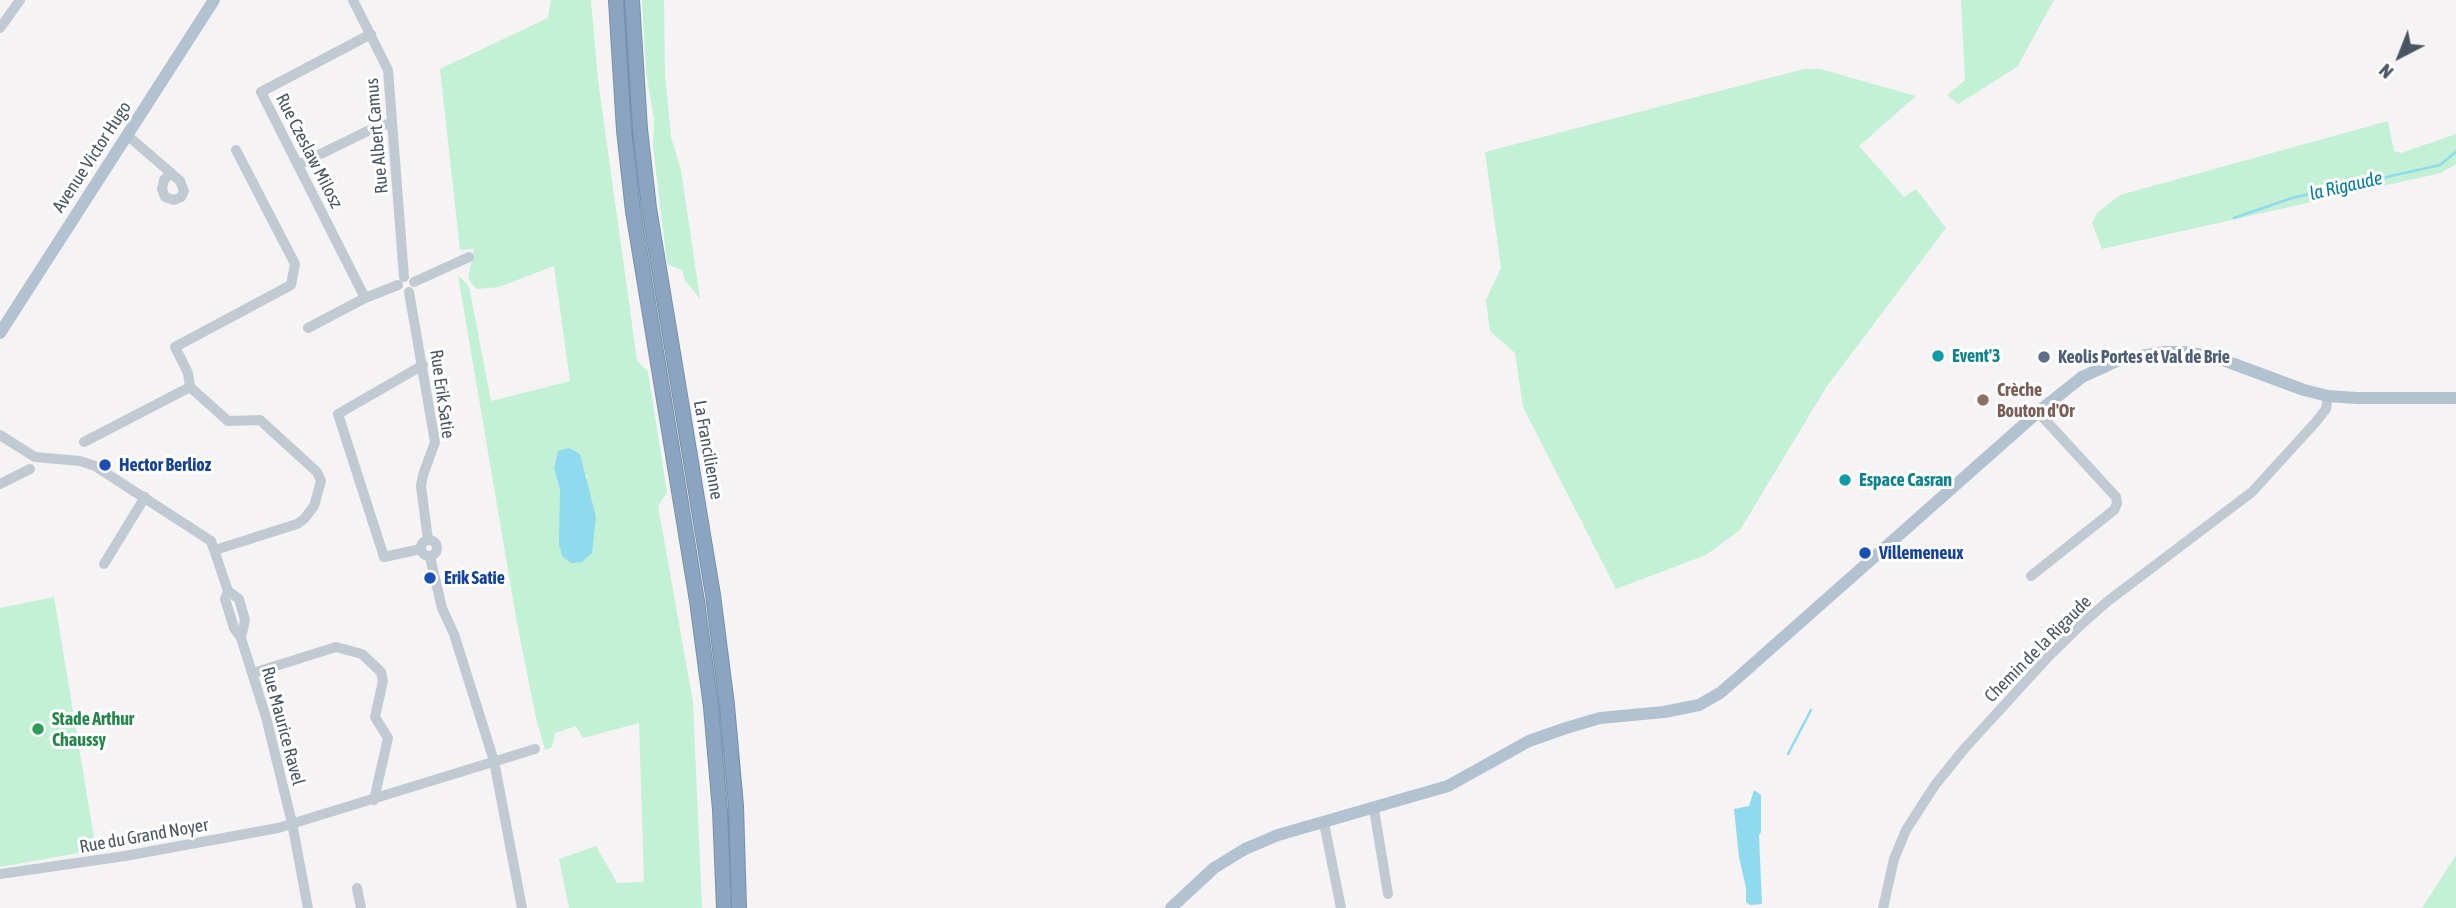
<!DOCTYPE html>
<html>
<head>
<meta charset="utf-8">
<style>
	body { margin:0 }
	#map { position:relative; width:2456px; height:908px; overflow:hidden; background:#f5f3f3; font-family:"Asap Condensed",sans-serif }
	canvas { display:block }
	.north { position:absolute; left:2365px; top:21px; width:70px; height:70px; -webkit-text-stroke:5px #fff; paint-order:stroke; rotate:222deg; font-size:19px; font-weight:700; line-height:28px; text-align:center; color:#4a5661 }
	.north::after { content:''; display:block; margin:auto; width:24px; height:32px; background:#4a5661; clip-path:polygon(50% 0,100% 100%,50% 72%,0 100%) }
</style>
</head>
<body>
<div id="map">
<canvas width="2456" height="908"></canvas>
<div class="north">N</div>
</div>
<script>
const ctx = document.querySelector('canvas').getContext('2d');
ctx.lineJoin = 'round';
function fillPath(path, color) { ctx.fillStyle = color; ctx.fill(path, 'evenodd'); }
const shape = rows => new Path2D(rows.map(r => 'M' + r).join(''));
function strokePath(path, color, width, dash) { ctx.strokeStyle = color; ctx.lineWidth = width; ctx.lineCap = dash ? 'butt' : 'round'; ctx.setLineDash(dash || []); ctx.stroke(path); }
function drawText(font, color, halo, rows, align = 'center') {
  ctx.font = font + ' "Asap Condensed",sans-serif'; ctx.lineWidth = 6; ctx.setLineDash([]); ctx.textBaseline = 'middle'; ctx.strokeStyle = halo; ctx.fillStyle = color; for (const [text, x, y, turn = 0] of rows) {
    ctx.save(); ctx.translate(x, y); ctx.rotate((+turn || 0) * Math.PI / 180); ctx.textAlign = isNaN(turn) ? turn : align; if (halo) ctx.strokeText(text, 0, 0); ctx.fillText(text, 0, 0); ctx.restore();
  }
}
fillPath(shape([
	[551,0,591,0,598,80,637,360,648,372,667,492,658,506,693,702,702,908,569,908,559,859,596,846,617,883,644,882,639,723,583,738,576,726,555,733,552,747,545,750,536,718,517,623,458,275,469,286,491,401,570,381,554,266,499,287,476,289,468,278,474,249,460,250,440,69,548,18],
	[554,468,588,476,560,513,560,490],
	[642,0,664,0,665,74,671,137,681,170,700,299,685,280,682,270,667,264,653,146,654,119,646,72],
	[1961,0,2054,0,2017,67,1958,104,1947,95,1965,80],
	[1804,69,1820,69,1916,96,1859,146,1904,197,1916,189,1946,228,1827,386,1740,530,1706,555,1616,589,1523,407,1515,353,1490,331,1486,300,1501,268,1485,152],
	[2388,121,2394,151,2401,153,2456,134,2456,164,2441,173,2102,249,2092,223,2097,213,2120,195],
	[54,597,96,850,0,867,0,608],
	[2456,855,2456,908,2422,908]
]), '#c3f1d5');
fillPath(shape([
	[569,448,580,454,596,517,592,553,582,562,571,563,562,556,559,544,560,490,554,468,558,451],
	[1754,790,1761,795,1761,832,1759,835,1762,904,1750,905,1746,902,1746,888,1739,857,1734,809,1749,806]
]), '#90daee');
strokePath(shape([
	[2234,218,2292,198,2440,165,2456,152],
	[1788,754,1811,710]
]), '#90daee', 2.5);
const highway = shape([
	[616,0,624,130,633,211,697,601,711,707,720,810,724,908],
	[632,0,640,129,649,208,713,595,727,705,736,806,739,908]
]);
strokePath(highway, '#7690ad', 16);
strokePath(shape([
	[353,0,388,70,404,277],
	[0,28,20,0],
	[127,135,171,173,180,181,184,191,181,197,174,200,165,197,162,189,164,180,171,173],
	[298,165,380,125,392,124],
	[414,282,469,257],
	[409,292,435,442,423,475,421,486,428,540],
	[365,298,261,92,371,34],
	[308,328,365,298,398,285],
	[190,387,188,373,175,347,291,285,295,264,236,150],
	[190,387,228,421,260,420,317,472,321,481,314,506,304,519,297,524,215,550],
	[0,435,35,457,80,461,95,466,211,541,228,591,225,599,234,628,241,638,266,717,292,823,308,908],
	[84,442,190,387],
	[0,484,30,469],
	'421 548a8 8 0 1 1 16 0a8 8 0 1 1-16 0Z',
	[421,549,384,557,338,414,423,365],
	[430,557,442,608,454,634,494,761,522,908],
	[104,564,145,497],
	[2031,576,2114,510,2117,504,2116,497,2038,412],
	[228,591,239,599,245,620,241,638],
	[253,673,336,647,362,654,381,672,383,681,375,717,388,738,374,800],
	[1374,809,1388,894],
	[1324,823,1341,908],
	[0,874,125,856,278,828,535,749],
	[357,888,361,908],
	[1883,908,1894,859,1906,830,1935,785,1965,748,2050,655,2084,622,2108,601,2252,492,2315,423,2326,409,2328,396]
]), '#c1cad2', 10);
strokePath(shape([
	[0,333,214,0],
	[1171,908,1214,868,1245,849,1278,835,1448,786,1529,741,1566,728,1600,718,1664,712,1699,705,1720,693,1742,674,2038,412,2082,377,2119,360,2165,352,2184,352,2215,357,2304,390,2328,396,2357,398,2456,398]
]), '#b3c2d1', 12);
strokePath(highway, '#8ba5c1', 14);
for (const [x, y, r, color] of [
	[1938,356,7,"#0f9aa8"],
	[2044,357,7,"#5c6f8a"],
	[1983,400,7,"#8d6e63"],
	[105,465,7,"#1a4fb4"],
	[1845,480,7,"#0f9aa8"],
	[1865,553,7,"#1a4fb4"],
	[430,578,7,"#1a4fb4"],
	[38,729,7,"#2e9e5b"]
]) { const dot = new Path2D(); dot.arc(x, y, r, 0, 2 * Math.PI); ctx.fillStyle = color; ctx.fill(dot); strokePath(dot, '#fff', 2.5); }
drawText('18px', '#4a5661', '#fff', [
	["Rue Albert Camus",377,136,-95],
	["Rue Czeslaw Milosz",309,151,63],
	["Avenue Victor Hugo",92,157,-57],
	["Rue Erik Satie",442,394,82],
	["La Francilienne",708,450,80],
	["Chemin de la Rigaude",2038,649,-45],
	["Rue Maurice Ravel",283,726,75],
	["Rue du Grand Noyer",144,836,-10]
]);
drawText('bold 18px', '#0d838f', '#fff', [
	["Event'3",1952,356],
	["Espace Casran",1859,480]
], 'left');
drawText('bold 18px', '#4e5e75', '#fff', [
	["Keolis Portes et Val de Brie",2058,357]
], 'left');
drawText('bold 18px', '#785e54', '#fff', [
	["Crèche",1997,390],
	["Bouton d'Or",1997,411]
], 'left');
drawText('bold 18px', '#164399', '#fff', [
	["Hector Berlioz",119,465],
	["Villemeneux",1879,553],
	["Erik Satie",444,578]
], 'left');
drawText('bold 18px', '#27864d', '#fff', [
	["Stade Arthur",52,719],
	["Chaussy",52,740]
], 'left');
drawText('italic 19px', '#0c7c9b', '#fff', [
	["la Rigaude",2346,186,-13]
]);
</script>
</body>
</html>
